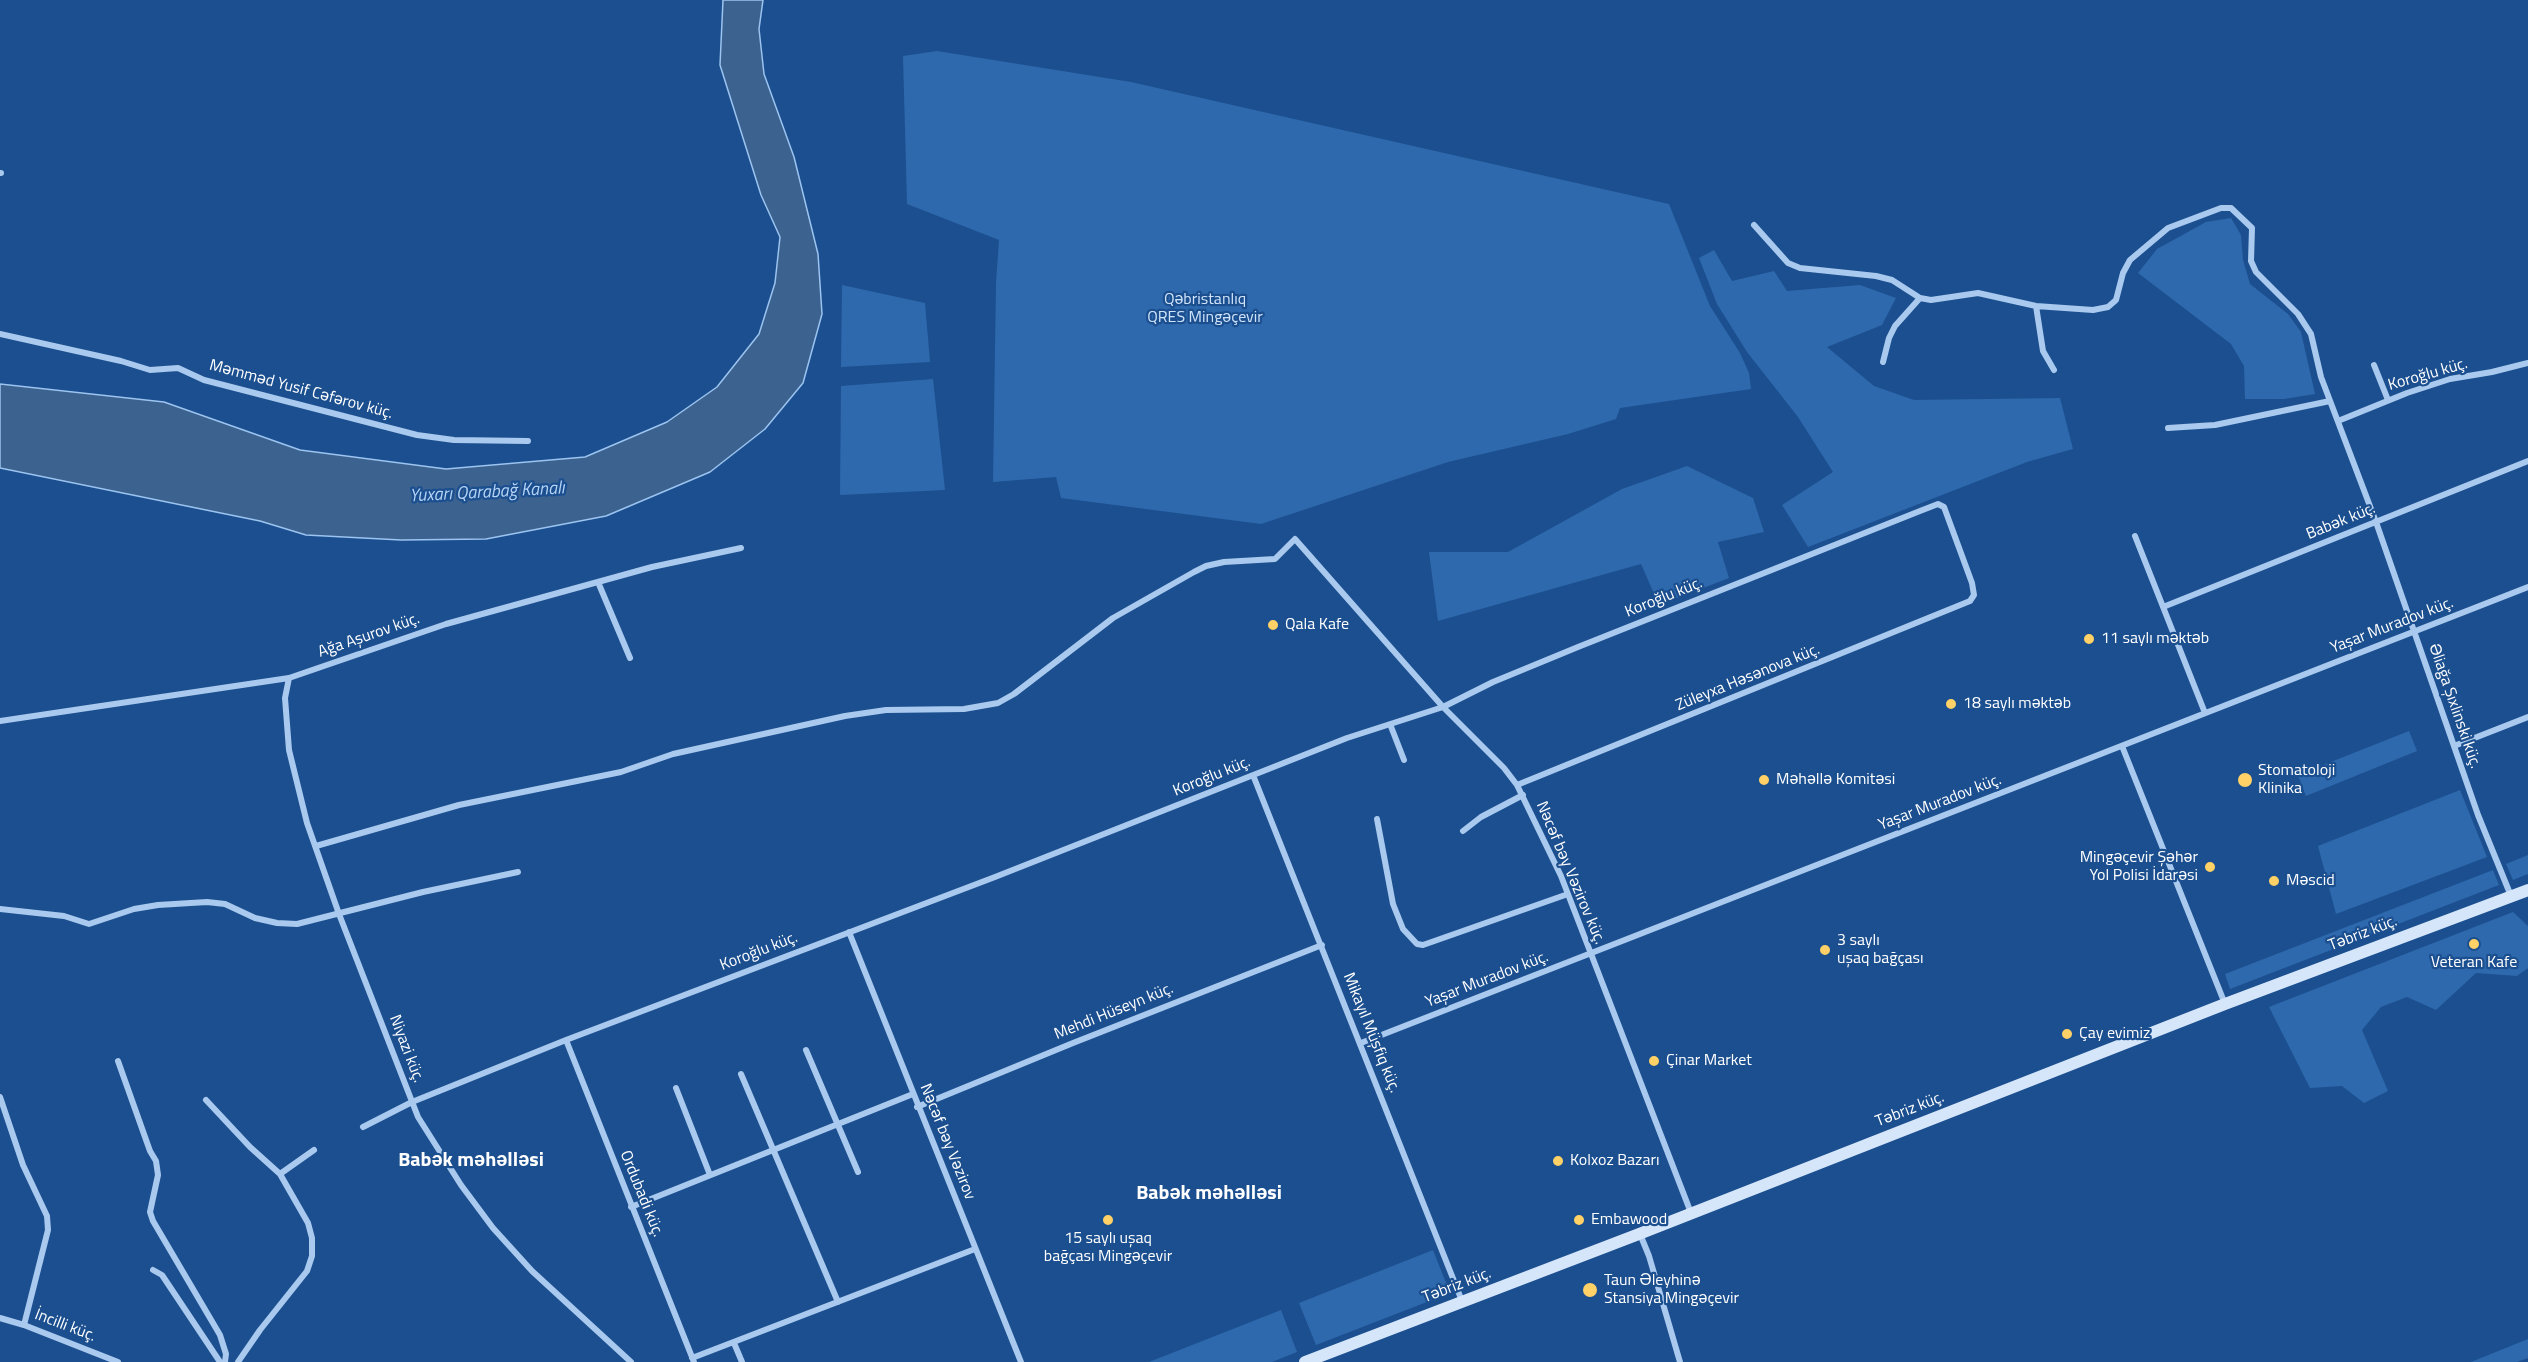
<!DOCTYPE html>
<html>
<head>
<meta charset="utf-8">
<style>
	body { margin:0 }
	canvas { display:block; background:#1b4f8f }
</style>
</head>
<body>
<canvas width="2528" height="1362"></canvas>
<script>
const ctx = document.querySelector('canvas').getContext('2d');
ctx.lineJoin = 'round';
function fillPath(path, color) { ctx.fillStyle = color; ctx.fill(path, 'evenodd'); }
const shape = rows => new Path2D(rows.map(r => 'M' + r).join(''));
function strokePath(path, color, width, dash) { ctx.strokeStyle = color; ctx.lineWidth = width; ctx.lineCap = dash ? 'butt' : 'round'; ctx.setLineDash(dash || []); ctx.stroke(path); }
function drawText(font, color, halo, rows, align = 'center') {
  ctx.font = font + ' "Titillium Web",sans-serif'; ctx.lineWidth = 4.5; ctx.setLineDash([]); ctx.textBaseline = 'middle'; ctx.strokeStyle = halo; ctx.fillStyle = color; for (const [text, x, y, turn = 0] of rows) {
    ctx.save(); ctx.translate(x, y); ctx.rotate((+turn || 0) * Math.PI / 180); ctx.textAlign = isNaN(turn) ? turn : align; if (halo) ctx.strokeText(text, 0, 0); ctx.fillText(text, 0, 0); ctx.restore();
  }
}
fillPath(shape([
	[937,51,1131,82,1669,204,1710,306,1740,353,1749,373,1751,389,1620,408,1616,419,1568,434,1448,462,1261,524,1061,498,1056,477,993,482,996,283,999,240,907,204,903,56],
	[2231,218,2241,235,2243,260,2250,284,2288,314,2301,332,2315,394,2284,399,2245,399,2244,366,2231,344,2138,273,2157,249,2206,222],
	[1714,250,1732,281,1774,271,1787,291,1860,285,1896,298,1882,325,1827,347,1874,386,1914,400,2060,398,2073,449,2027,462,1808,547,1782,505,1833,472,1798,417,1747,352,1717,304,1699,258],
	[842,285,925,303,930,362,841,367],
	[933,379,945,490,840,495,841,386],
	[1687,466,1753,498,1764,532,1718,542,1729,578,1659,605,1641,564,1438,621,1429,552,1508,552,1622,489],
	[2409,731,2417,751,2306,796,2298,775],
	[2460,790,2487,857,2336,914,2318,846],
	[2528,855,2528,874,2513,880,2506,864],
	[2493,870,2499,885,2230,989,2225,974],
	[2513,912,2528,926,2528,968,2517,976,2476,973,2436,1010,2407,997,2381,1007,2362,1030,2388,1091,2364,1103,2342,1086,2310,1088,2269,1007],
	[1433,1250,1450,1293,1316,1345,1299,1303],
	[1281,1310,1297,1352,1272,1362,1149,1362],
	[2528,1339,2528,1358,2517,1362,2471,1362]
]), '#2e69ad');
const water = shape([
	[723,0,763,0,759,29,764,74,794,157,818,254,822,314,803,383,765,429,710,472,606,516,486,539,401,540,306,535,260,521,0,468,0,384,164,402,300,450,446,469,585,457,667,422,717,387,759,334,775,283,780,237,761,195,720,65,723,0]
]);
fillPath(water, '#3c6290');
strokePath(water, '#9cc4f0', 1.5);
strokePath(shape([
	[0,173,1,173],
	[1754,225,1788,263,1800,268,1876,276,1892,280,1920,298,1931,300,1978,293,2036,306,2093,310,2108,307,2116,300,2123,273,2130,260,2168,228,2221,208,2231,208,2252,228,2251,261,2256,272,2298,314,2311,334,2321,377,2376,522,2478,815,2511,896],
	[2036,306,2043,351,2054,370],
	[0,334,121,361,150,370,178,368,204,380,417,435,454,440,528,441],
	[1883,362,1889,338,1895,326,1920,298],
	[2374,365,2388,400],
	[2338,421,2407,393,2450,379,2492,372,2528,363],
	[2168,428,2215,425,2330,401],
	[2135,536,2205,713],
	[598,582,630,658],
	[2163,607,2528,461],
	[289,678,285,698,289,750,307,823,339,914,418,1117,461,1185,493,1228,532,1271,631,1362],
	[0,721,289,678,446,624,652,567,741,548],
	[1390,724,1404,760],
	[2122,746,2225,1004],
	[2454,746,2528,717],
	[1253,775,1462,1301],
	[1377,819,1393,904,1403,929,1417,944,1423,945,1568,894],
	[1463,831,1481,817,1523,795],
	[316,846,459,805,621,772,673,754,845,716,886,710,964,709,998,703,1014,694,1113,618,1194,572,1206,566,1224,562,1275,559,1295,539,1443,707,1504,768,1517,785,1561,876,1691,1213],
	[0,909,64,916,89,924,134,909,158,905,207,902,225,904,255,918,277,923,297,924,423,892,518,872],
	[849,932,1021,1362],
	[566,1040,694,1362],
	[1361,1043,2528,587],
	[806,1050,858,1172],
	[118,1061,150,1151,156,1161,158,1175,150,1212,153,1221,220,1335,226,1354,225,1362],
	[741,1074,838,1302],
	[676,1088,710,1175],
	[0,1097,23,1165,47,1216,48,1230,24,1325],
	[206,1100,250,1147,280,1174,308,1223,312,1238,312,1256,307,1271,260,1330,238,1362],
	[917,1107,1073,1043,1322,945],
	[363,1127,412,1102,566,1040,995,877,1347,738,1443,707,1493,682,1578,647,1920,511,1938,504,1944,507,1972,583,1974,595,1970,601,1517,785],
	[280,1174,314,1150],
	[631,1207,913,1094],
	[1640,1234,1649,1256,1680,1362],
	[153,1270,162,1275,220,1362],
	[0,1318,24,1325,118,1362],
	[734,1343,742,1362],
	[692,1358,975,1249]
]), '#a9c9ee', 6);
strokePath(shape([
	[1305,1362,1639,1234,2225,1004,2528,890]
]), '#d6e6fa', 12);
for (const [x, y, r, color] of [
	[1273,625,6,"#ffd166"],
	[2089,639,6,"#ffd166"],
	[1951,704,6,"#ffd166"],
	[1764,780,6,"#ffd166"],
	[2245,780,8,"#ffd166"],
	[2210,867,6,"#ffd166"],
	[2274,881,6,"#ffd166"],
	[2474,944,6,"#ffd166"],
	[1825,950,6,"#ffd166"],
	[2067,1034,6,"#ffd166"],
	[1654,1061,6,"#ffd166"],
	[1558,1161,6,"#ffd166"],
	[1108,1220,6,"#ffd166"],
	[1579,1220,6,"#ffd166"],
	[1590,1290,8,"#ffd166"]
]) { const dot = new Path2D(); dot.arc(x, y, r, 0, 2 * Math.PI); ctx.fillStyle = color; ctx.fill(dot); strokePath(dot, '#1b4f8f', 2); }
drawText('16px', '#cfe3fa', '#1b4f8f', [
	["Qəbristanlıq",1205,300],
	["QRES Mingəçevir",1205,318]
]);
drawText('16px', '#fff', '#1b4f8f', [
	["Koroğlu küç.",2428,375,-16],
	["Məmməd Yusif Cəfərov küç.",301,390,15],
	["Babək küç.",2341,522,-22],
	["Koroğlu küç.",1664,598,-22],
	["Yaşar Muradov küç.",2392,626,-21],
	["Ağa Aşurov küç.",369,636,-19],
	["Züleyxa Həsənova küç.",1748,678,-22],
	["Əliağa Şıxlinski küç.",2454,706,71],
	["Koroğlu küç.",1212,777,-22],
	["Yaşar Muradov küç.",1940,803,-21],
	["Nəcəf bəy Vəzirov küç.",1570,873,67],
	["Təbriz küç.",2363,934,-21],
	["Koroğlu küç.",759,952,-21],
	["Yaşar Muradov küç.",1487,980,-21],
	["Mehdi Hüseyn küç.",1114,1012,-22],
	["Mikayıl Müşfiq küç.",1371,1033,68],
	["Niyazi küç.",406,1049,69],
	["Təbriz küç.",1910,1110,-21],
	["Nəcəf bəy Vəzirov",947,1142,68],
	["Ordubadi küç.",641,1194,68],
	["Təbriz küç.",1457,1286,-21],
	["İncilli küç.",65,1326,21]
]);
drawText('16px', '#fff', '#1b4f8f', [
	["Qala Kafe",1285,625],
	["11 saylı məktəb",2101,639],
	["18 saylı məktəb",1963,704],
	["Stomatoloji",2258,771],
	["Klinika",2258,789],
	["Məhəllə Komitəsi",1776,780],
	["Mingəçevir Şəhər",2198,858,"right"],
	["Yol Polisi İdarəsi",2198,876,"right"],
	["Məscid",2286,881],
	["3 saylı",1837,941],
	["uşaq bağçası",1837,959],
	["Veteran Kafe",2474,963,"center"],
	["Çay evimiz",2079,1034],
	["Çinar Market",1666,1061],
	["Kolxoz Bazarı",1570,1161],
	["Embawood",1591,1220],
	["15 saylı uşaq",1108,1239,"center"],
	["bağçası Mingəçevir",1108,1257,"center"],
	["Taun Əleyhinə",1604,1281],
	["Stansiya Mingəçevir",1604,1299]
], 'left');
drawText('italic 18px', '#b5d3f5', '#1b4f8f', [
	["Yuxarı Qarabağ Kanalı",487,493,-3]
]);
drawText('bold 20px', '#fff', '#1b4f8f', [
	["Babək məhəlləsi",471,1161],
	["Babək məhəlləsi",1209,1194]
]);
</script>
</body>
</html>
